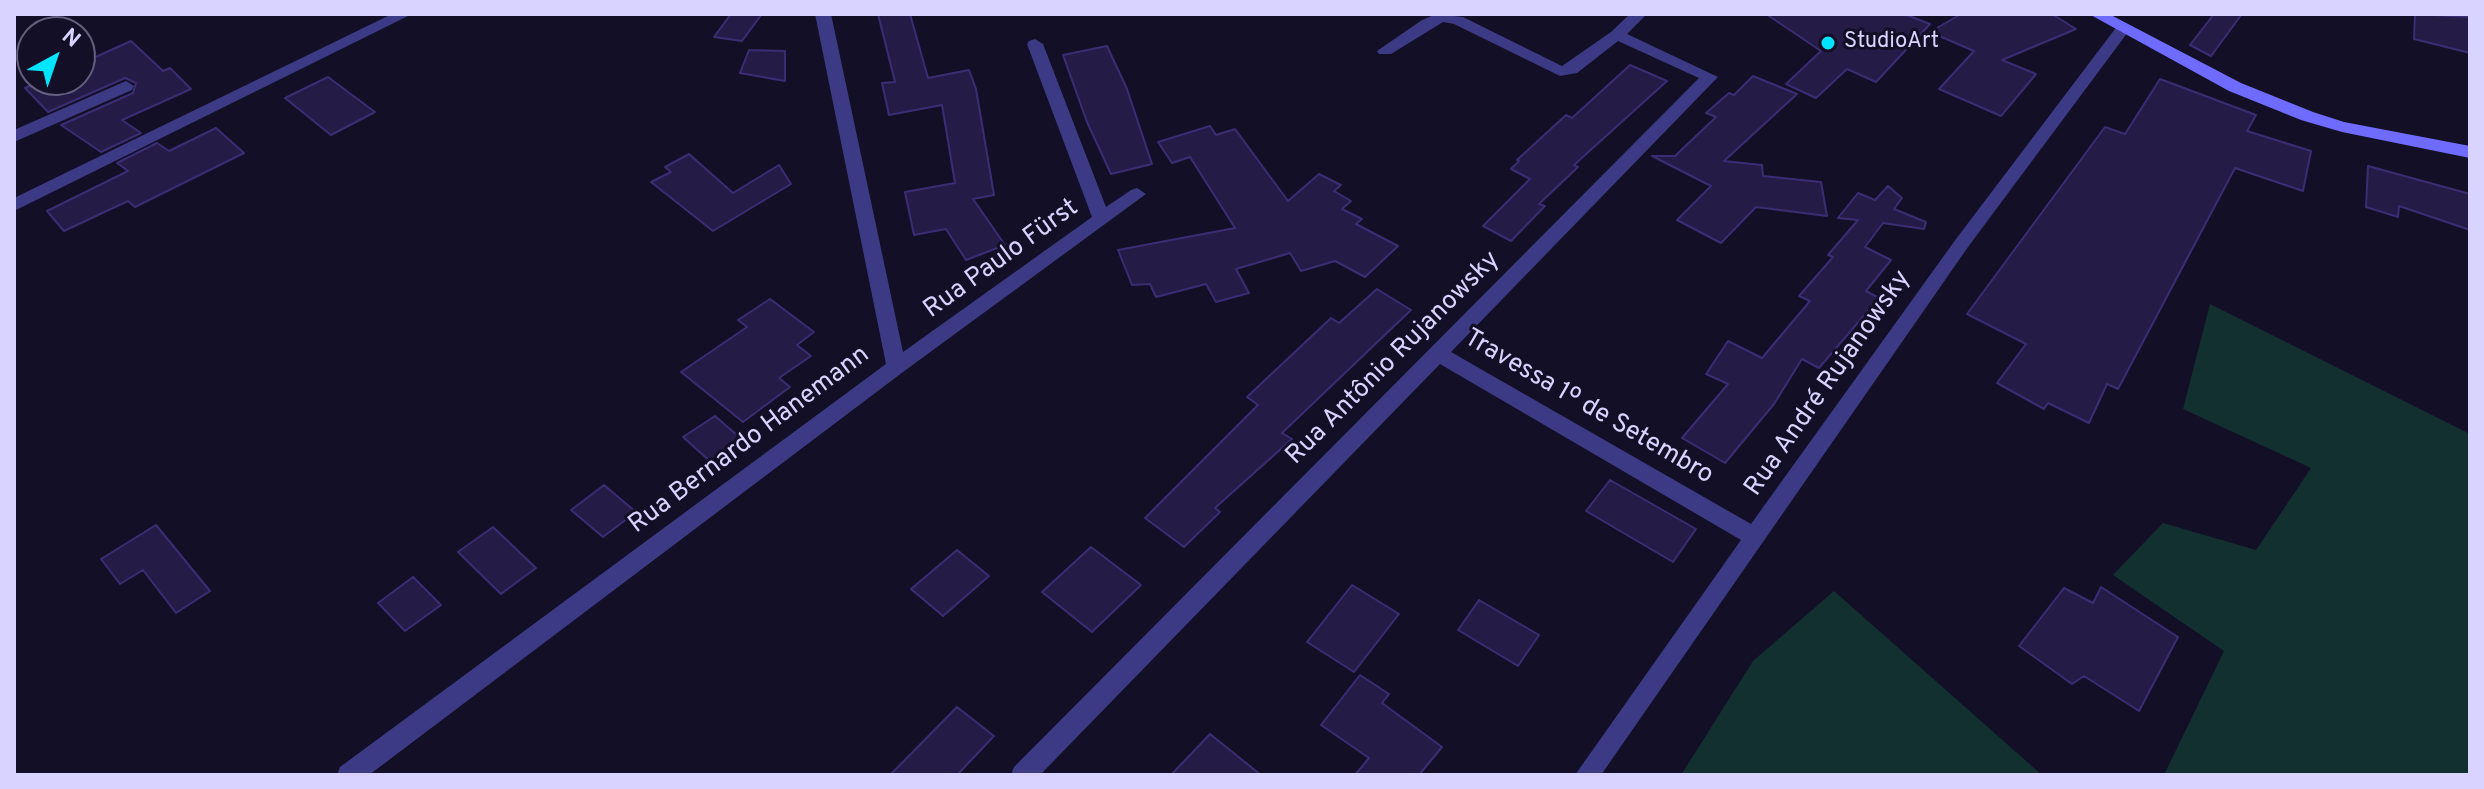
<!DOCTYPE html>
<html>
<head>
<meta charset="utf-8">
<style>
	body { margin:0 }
	#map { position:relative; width:2484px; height:789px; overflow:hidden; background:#130f26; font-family:Overpass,sans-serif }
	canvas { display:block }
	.frame { position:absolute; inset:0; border:16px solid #d9d4ff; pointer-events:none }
	.north { position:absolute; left:16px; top:16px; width:80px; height:80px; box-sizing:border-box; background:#130f26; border:2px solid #625e7d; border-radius:50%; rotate:40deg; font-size:22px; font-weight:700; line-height:32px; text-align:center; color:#d9d4ff }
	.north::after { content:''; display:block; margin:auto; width:28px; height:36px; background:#00e5ff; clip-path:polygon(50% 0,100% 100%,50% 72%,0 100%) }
</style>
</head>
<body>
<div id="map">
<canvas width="2484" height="789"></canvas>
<div class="frame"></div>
<div class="north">N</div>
</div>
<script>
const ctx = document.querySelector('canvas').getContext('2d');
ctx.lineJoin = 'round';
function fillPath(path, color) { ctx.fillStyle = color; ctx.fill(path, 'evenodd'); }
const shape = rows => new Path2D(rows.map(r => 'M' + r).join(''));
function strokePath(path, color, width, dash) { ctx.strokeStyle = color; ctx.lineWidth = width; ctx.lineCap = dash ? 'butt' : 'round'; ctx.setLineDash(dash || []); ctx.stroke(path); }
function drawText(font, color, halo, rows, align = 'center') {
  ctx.font = font + ' Overpass,sans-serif'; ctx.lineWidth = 6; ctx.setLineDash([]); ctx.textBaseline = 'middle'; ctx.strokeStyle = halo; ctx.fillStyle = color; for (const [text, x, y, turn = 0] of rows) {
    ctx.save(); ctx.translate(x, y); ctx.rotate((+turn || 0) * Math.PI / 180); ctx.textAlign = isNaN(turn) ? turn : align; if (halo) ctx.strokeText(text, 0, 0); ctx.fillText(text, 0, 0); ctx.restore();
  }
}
fillPath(shape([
	[2210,304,2470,434,2470,775,2164,775,2224,651,2113,575,2163,523,2256,550,2311,468,2183,409],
	[1834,591,2042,775,1681,775,1753,661]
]), '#12302f');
const building = shape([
	[731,14,762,14,742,41,714,37,731,14],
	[878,14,910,14,928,78,969,70,976,89,994,195,973,199,1005,245,966,260,946,229,914,235,905,192,955,183,942,105,889,115,882,83,895,82,878,14],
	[1766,14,1904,14,1930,24,1876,82,1847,69,1816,98,1786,84,1821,51,1766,14],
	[1961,14,2052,14,2076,29,2002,60,2036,74,2001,116,1939,89,1974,51,1930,32,1961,14],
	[2214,14,2242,14,2211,56,2190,45,2214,14],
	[2415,14,2470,17,2470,53,2414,39,2415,14],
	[131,41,163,71,170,68,191,89,122,120,141,133,101,152,61,125,133,93,136,83,125,78,48,112,25,88,43,80,80,80,80,64,131,41],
	[1107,46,1127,89,1152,164,1111,174,1087,122,1063,55,1107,46],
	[749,50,785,51,785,81,740,73,749,50],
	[1630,65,1667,81,1574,165,1578,167,1539,204,1545,206,1511,241,1483,226,1530,179,1511,169,1519,161,1517,160,1566,115,1572,118,1630,65],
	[1753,76,1797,94,1724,161,1762,165,1763,176,1821,182,1827,216,1756,207,1721,243,1677,220,1711,186,1652,156,1675,156,1716,117,1706,113,1729,93,1734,95,1753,76],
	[328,77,375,112,331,135,285,98,328,77],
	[2160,79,2256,115,2247,131,2311,151,2303,191,2235,168,2118,389,2107,384,2089,423,2048,403,2044,409,1997,383,2026,344,1967,314,2105,127,2125,134,2160,79],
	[1210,126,1216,135,1235,129,1288,201,1319,174,1341,185,1334,191,1351,201,1342,209,1362,219,1356,224,1398,246,1365,277,1335,261,1301,271,1290,253,1236,269,1249,293,1216,302,1206,284,1156,297,1150,284,1132,285,1118,250,1235,228,1190,157,1172,163,1158,142,1210,126],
	[216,128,244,153,135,207,128,201,64,231,47,211,128,171,117,163,157,143,169,151,216,128],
	[689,154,733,193,779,165,791,184,713,231,651,182,671,172,665,167,689,154],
	[2368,166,2470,194,2470,230,2399,206,2398,217,2366,207,2368,166],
	[1888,186,1902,198,1894,209,1926,222,1924,229,1883,223,1865,247,1891,260,1866,291,1879,298,1819,368,1802,359,1774,404,1725,463,1682,438,1728,384,1706,374,1728,341,1762,358,1810,301,1799,296,1833,257,1828,255,1858,220,1838,218,1858,193,1875,200,1888,186],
	[1377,289,1411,310,1282,433,1292,439,1215,508,1220,512,1184,547,1145,518,1258,405,1247,397,1331,318,1339,323,1377,289],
	[770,299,814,332,797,345,811,356,779,378,790,387,743,422,681,372,747,327,738,320,770,299],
	[715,416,745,442,713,464,683,437,715,416],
	[1610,480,1696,529,1673,562,1586,511,1610,480],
	[604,485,636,512,603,537,571,510,604,485],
	[156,525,210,591,176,613,143,570,120,584,101,559,156,525],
	[493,527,536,568,501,594,458,552,493,527],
	[1091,547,1141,585,1092,632,1042,592,1091,547],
	[957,550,989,576,943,616,911,589,957,550],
	[413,577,441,605,405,631,378,603,413,577],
	[1352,585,1399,614,1354,672,1307,642,1352,585],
	[2101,587,2178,637,2139,711,2084,676,2072,684,2019,646,2064,588,2093,603,2101,587],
	[1479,600,1539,635,1518,666,1458,630,1479,600],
	[1360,675,1389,694,1382,703,1442,747,1419,775,1355,775,1369,758,1321,725,1360,675],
	[957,707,994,736,957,775,890,775,957,707],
	[1210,734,1261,775,1171,775,1210,734]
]);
fillPath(building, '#241b47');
strokePath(building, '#3b2d73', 2);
fillPath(shape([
	[392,14,412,14,14,211,14,198,392,14],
	[815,14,831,14,903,352,1092,217,1027,44,1029,41,1035,39,1043,44,1106,207,1131,190,1137,188,1146,194,903,372,369,775,337,775,340,767,886,364,815,14],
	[1436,14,1463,17,1562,66,1611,32,1630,14,1647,14,1627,34,1718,77,1451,352,1751,524,1956,239,2118,25,2128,25,2131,28,1968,247,1601,775,1575,775,1741,540,1440,364,1040,775,1011,775,1014,767,1699,78,1618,41,1577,73,1560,76,1454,24,1443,22,1391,54,1379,54,1377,51,1422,20,1436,14],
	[126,81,134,86,132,90,14,142,14,130,126,81]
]), '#3d3a85');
fillPath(shape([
	[2089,14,2109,14,2241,83,2313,112,2344,122,2470,146,2470,158,2342,132,2301,120,2229,91,2089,14]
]), '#6f6bff');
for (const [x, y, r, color] of [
	[1828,43,8,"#00e5ff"]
]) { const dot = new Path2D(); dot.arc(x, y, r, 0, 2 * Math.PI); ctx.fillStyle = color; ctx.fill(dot); strokePath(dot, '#130f26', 3); }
drawText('22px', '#d9d4ff', '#130f26', [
	["StudioArt",1844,43]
], 'left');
drawText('26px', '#d9d4ff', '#130f26', [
	["Rua Paulo Fürst",1002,260,-36],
	["Rua Antônio Rujanowsky",1394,359,-45],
	["Rua André Rujanowsky",1829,384,-55],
	["Travessa 1º de Setembro",1588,408,30],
	["Rua Bernardo Hanemann",750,441,-37]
]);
</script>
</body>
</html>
